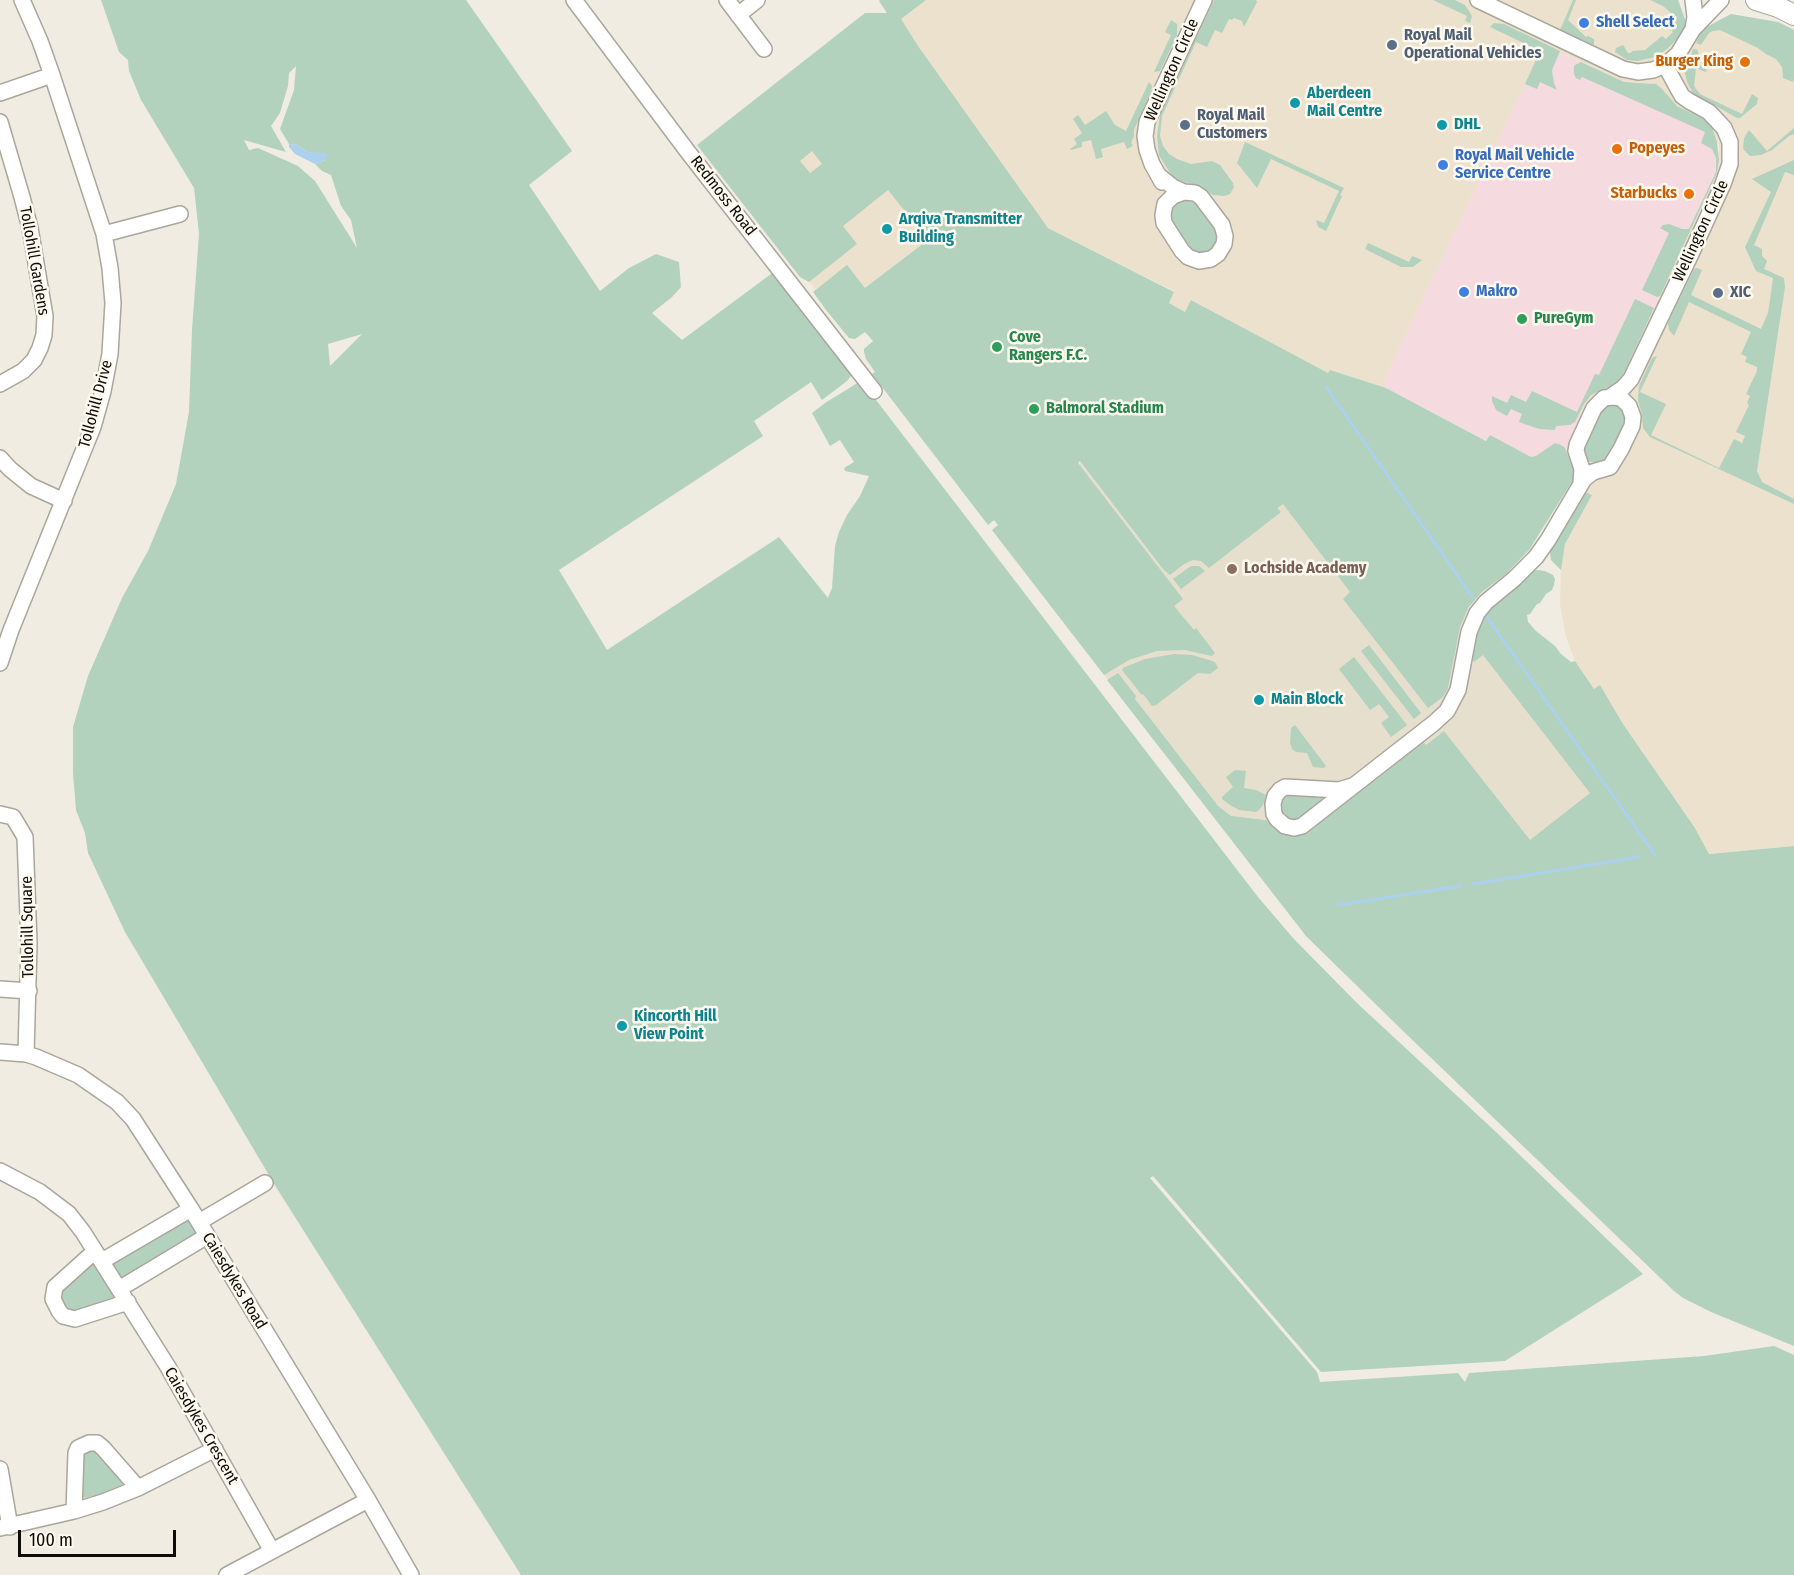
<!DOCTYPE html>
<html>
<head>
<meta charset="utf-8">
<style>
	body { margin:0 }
	#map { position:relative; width:1794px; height:1575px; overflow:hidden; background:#f0ece1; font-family:"Fira Sans Condensed",sans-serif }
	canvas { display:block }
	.scale { position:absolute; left:18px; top:1530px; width:158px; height:27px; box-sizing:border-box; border:3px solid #0d0c08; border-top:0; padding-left:8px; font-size:18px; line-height:21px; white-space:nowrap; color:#0d0c08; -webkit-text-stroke:4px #fdf9ee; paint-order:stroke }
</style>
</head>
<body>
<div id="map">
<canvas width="1794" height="1575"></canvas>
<div class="scale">100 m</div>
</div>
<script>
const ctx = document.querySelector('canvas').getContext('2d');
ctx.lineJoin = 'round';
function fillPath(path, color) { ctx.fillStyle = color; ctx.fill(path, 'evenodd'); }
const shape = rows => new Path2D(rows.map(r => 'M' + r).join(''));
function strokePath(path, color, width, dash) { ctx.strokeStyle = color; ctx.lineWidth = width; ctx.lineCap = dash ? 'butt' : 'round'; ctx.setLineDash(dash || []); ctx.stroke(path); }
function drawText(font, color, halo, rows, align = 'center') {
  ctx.font = font + ' "Fira Sans Condensed",sans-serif'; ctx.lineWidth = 5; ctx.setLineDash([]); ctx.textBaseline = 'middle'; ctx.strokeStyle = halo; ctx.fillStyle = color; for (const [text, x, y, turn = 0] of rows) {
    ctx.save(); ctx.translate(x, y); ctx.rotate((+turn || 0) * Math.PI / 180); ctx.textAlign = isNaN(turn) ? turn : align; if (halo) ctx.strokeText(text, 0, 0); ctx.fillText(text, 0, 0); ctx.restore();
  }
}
fillPath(shape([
	[1544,44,1624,82,1715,136,1717,173,1624,373,1579,416,1567,453,1570,482,1569,484,1386,388,1384,380]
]), '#f5dadf');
fillPath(shape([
	[906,0,1678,0,1686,22,1703,29,1731,14,1783,24,1794,30,1794,846,1709,854,1695,828,1623,724,1600,686,1594,689,1575,661,1566,637,1560,604,1561,570,1565,544,1592,495,1569,484,1573,478,1574,471,1567,453,1581,410,1587,398,1624,373,1717,173,1719,160,1719,145,1712,127,1705,120,1677,106,1650,83,1624,82,1544,44,1384,380,1386,388,1330,371,1328,374,1192,300,1185,312,1169,303,1174,291,1048,228,1030,205,1028,204,852,329,809,282,800,277,697,145,865,13,888,13]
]), '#ece1cc');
fillPath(shape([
	[1239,340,1291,354,1477,621,1602,791,1526,849,1258,874,992,530]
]), '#e6dfcd');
fillPath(shape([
	[101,0,466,0,572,151,529,185,600,291,629,268,656,254,679,262,681,287,672,297,652,313,682,340,775,271,851,372,851,376,847,381,822,400,811,382,754,421,763,436,559,570,607,650,779,537,828,598,832,588,835,546,839,532,847,515,860,496,869,476,845,471,844,468,854,462,840,440,830,446,812,413,825,403,859,382,863,383,1258,897,1293,938,1357,1003,1496,1132,1643,1274,1505,1361,1321,1372,1153,1176,1150,1178,1317,1372,1320,1382,1458,1373,1465,1382,1469,1373,1704,1356,1774,1346,1794,1355,1794,1575,521,1575,276,1187,125,932,88,853,85,833,76,810,73,773,73,727,88,676,122,598,148,551,176,484,189,412,192,330,199,234,194,188,141,100,129,71,128,60,119,52],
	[296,66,294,90,280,129,289,144,298,145,307,152,315,153,326,160,315,164,322,171,331,175,341,206,351,220,357,248,315,181,298,166,258,148,249,150,244,140,286,152,271,126,280,113,288,86,289,73],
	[362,334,330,366,328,344],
	[880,0,926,0,901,19,918,46,1048,228,1174,292,1169,303,1185,312,1191,300,1328,373,1330,370,1386,388,1486,441,1490,435,1531,457,1536,456,1555,443,1561,445,1565,448,1574,471,1573,480,1529,550,1507,573,1481,593,1468,608,1460,627,1448,688,1443,697,1428,708,1343,599,1350,592,1283,504,1277,508,1281,512,1209,568,1201,561,1193,560,1184,564,1170,575,1163,569,1080,461,1078,463,1183,599,1174,606,1194,630,1196,628,1215,653,1212,656,1185,650,1157,651,1129,660,1104,675,992,530,998,525,994,520,988,525,872,374,875,372,866,359,864,352,864,349,873,341,865,332,855,339,849,338,826,310,813,292,847,265,865,288,928,240,888,190,843,226,857,244,809,282,800,277,697,145,865,13,887,13,879,1],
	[812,151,822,164,810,173,800,161],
	[1214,0,1256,0,1257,2,1244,27,1242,21,1234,18,1232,20,1229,19,1222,33,1215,30,1207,47,1196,42,1162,116,1160,136,1163,146,1169,154,1177,159,1191,164,1212,161,1220,165,1233,183,1234,187,1230,194,1224,196,1213,195,1194,185,1176,179,1170,173,1162,160,1159,155,1157,136,1160,115],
	[1433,0,1455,0,1465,5,1472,16,1470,23,1465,21,1467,16],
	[1573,0,1576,0,1568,20,1586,37,1588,36,1594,39,1594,45,1560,30],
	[1650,0,1678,0,1686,22,1685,26,1677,39,1667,49,1656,57,1637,61,1627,60,1615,52,1616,48,1623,45,1628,53,1631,53,1632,51,1645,50,1662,36,1666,39,1673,32,1670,28,1673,21,1671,13,1663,6],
	[1731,14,1778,22,1794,30,1794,79,1793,82,1783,78,1782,67,1776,59,1766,54,1758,48,1720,30,1713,31,1709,33,1701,45,1696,43,1703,29],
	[1171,20,1177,24,1177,35,1160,71,1154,72,1171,35,1165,32],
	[1494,23,1504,24,1560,51,1552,70,1554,83,1557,90,1540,82,1537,89,1525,84,1540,51,1490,27],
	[1693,49,1696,49,1698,51,1699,64,1707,70,1706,72,1696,68,1694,86,1700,94,1742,114,1752,94,1758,98,1757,104,1740,118,1737,118,1693,93,1687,82,1685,73],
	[1581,62,1624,82,1656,84,1661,88,1677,106,1705,120,1712,127,1717,142,1719,160,1717,173,1660,296,1657,297,1642,290,1669,233,1660,228,1663,225,1669,224,1682,229,1689,229,1716,172,1716,158,1712,149,1701,143,1705,132,1582,77,1580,80,1576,78,1574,74,1574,67,1575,65],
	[1149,82,1152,86,1151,91,1134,130,1134,136,1131,143,1133,145,1131,147,1127,149,1124,142,1101,149,1103,157,1096,159,1091,140,1082,142,1082,147,1071,150,1070,149,1077,144,1074,139,1082,133,1073,119,1078,115,1085,125,1106,111,1115,125,1126,131],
	[1794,128,1794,134,1789,136,1772,150,1761,155,1750,156,1743,149,1744,138,1749,130,1767,151],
	[1245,142,1344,188,1340,195,1342,196,1326,231,1318,227,1316,220,1324,223,1339,191,1271,159,1257,188,1237,163],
	[1794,160,1794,175,1785,172,1754,245,1762,249,1762,256,1767,261,1764,269,1784,278,1785,287,1757,471,1762,482,1794,499,1794,504,1650,437,1643,428,1642,415,1638,400,1639,386,1652,358,1657,356,1640,392,1666,404,1651,435,1719,468,1734,439,1742,443,1745,436,1736,432,1749,405,1747,403,1750,396,1746,394,1757,371,1757,367,1745,362,1747,357,1741,354,1751,332,1689,302,1674,336,1669,330,1668,323,1694,269,1697,268,1702,270,1691,295,1761,329,1768,313,1773,278,1756,271,1745,247,1771,192,1752,179],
	[1184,200,1196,203,1217,234,1216,245,1211,251,1200,254,1193,251,1173,224,1171,218,1172,208,1177,203],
	[1368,243,1409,262,1412,256,1422,260,1413,267,1401,267,1365,249],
	[1635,299,1654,308,1624,373,1615,384,1591,395,1584,404,1575,422,1570,425,1556,426,1555,430,1539,429,1519,422,1522,414,1511,409,1507,416,1496,410,1492,401,1492,396,1507,403,1511,395,1526,402,1532,391,1577,412,1595,374,1599,375],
	[1612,404,1619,407,1625,414,1622,430,1606,459,1599,463,1591,462,1587,460,1583,448,1595,417,1605,405],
	[1581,490,1592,495,1565,544,1561,570,1551,560,1549,548],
	[1191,566,1199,566,1205,571,1181,589,1173,579],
	[1537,570,1545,571,1553,575,1555,579,1554,585,1552,590,1546,594,1540,603,1537,604,1530,614,1527,615,1528,622,1536,631,1555,646,1561,654,1571,662,1575,661,1594,689,1600,685,1623,724,1695,828,1709,854,1794,846,1794,1346,1711,1312,1683,1298,1674,1291,1402,1030,1306,936,1107,680,1118,673,1136,696,1135,699,1218,806,1231,816,1265,820,1283,830,1422,740,1426,745,1444,731,1530,840,1590,793,1483,655,1474,662,1470,654,1483,612,1532,571],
	[1369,645,1421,713,1414,719,1361,651],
	[1174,654,1192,655,1209,660,1215,662,1218,668,1210,674,1198,673,1156,705,1152,706,1144,695,1141,694,1122,670,1123,668,1145,659],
	[1354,657,1407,725,1391,737,1381,723,1389,717,1379,704,1370,710,1339,669],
	[1295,725,1326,766,1324,768,1313,767,1307,753,1296,752,1292,749,1290,743,1291,728],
	[1235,770,1246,771,1244,788,1256,790,1266,795,1263,805,1259,810,1256,812,1239,810,1230,805,1222,799,1222,797,1233,787,1226,777],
	[1291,791,1328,796,1295,823,1281,818,1280,798],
	[191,1209,207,1236,119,1289,128,1302,69,1319,55,1287,95,1251,102,1260],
	[95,1449,123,1480,123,1482,122,1485,100,1494,85,1498,81,1495,83,1451]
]), '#b2d2be');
fillPath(shape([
	[289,144,298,145,307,152,327,153,326,160,315,164,295,154,289,147]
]), '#abd1ef');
strokePath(shape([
	[1326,387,1473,598],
	[1486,616,1655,855],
	[1473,884,1639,857],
	[1339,905,1461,886]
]), '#abd1ef', 3);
const minor = shape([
	[574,0,688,152,874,391],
	[727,0,764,49],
	[1478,0,1623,69,1638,72,1653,70,1665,65,1678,54,1693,29,1695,17,1693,0],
	[738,15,757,0],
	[1693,29,1721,0],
	[0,93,52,75],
	[0,122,22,197,30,228,45,316,44,335,40,348,34,360,23,371,0,384],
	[1158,175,1173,187,1184,192,1195,193,1201,197,1222,225,1225,236,1224,244,1218,254,1211,259,1199,261,1188,257,1182,251,1164,223,1163,215,1165,204,1173,196,1184,192],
	[1162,182,1152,164,1147,150,1145,136,1147,122,1204,0],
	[104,234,180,214],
	[1610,397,1623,388,1631,379,1690,256,1723,184,1730,164,1730,142,1724,128,1709,112,1689,101,1682,96,1665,65],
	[0,458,10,469,31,486,64,501],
	[0,663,11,630,93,427,103,391,110,354,113,303,110,268,104,234,52,75,40,41,22,0],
	[1352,786,1339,790,1285,787,1280,790,1275,796,1273,804,1274,814,1277,819,1285,826,1294,828,1302,826,1434,723,1447,711,1458,690,1469,632,1477,613,1486,602,1514,579,1536,557,1548,540,1584,479,1593,472,1610,467,1621,449,1632,426,1633,417,1629,406,1621,398,1613,397,1604,398,1594,408,1577,445,1576,451,1582,469,1581,483],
	[0,814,13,817,25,837,29,943,26,1054],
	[0,989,29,991],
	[0,1052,26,1054,36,1057,78,1075,117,1102,133,1119,191,1209,368,1500,411,1575],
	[0,1171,40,1192,69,1214,83,1232,168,1367,272,1551],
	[199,1222,265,1183],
	[95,1251,55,1287,53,1299,59,1311,63,1316,75,1319,128,1302],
	[102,1261,191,1209],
	[119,1289,207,1236],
	[0,1469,10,1527],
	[74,1511,76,1453,78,1448,89,1443,97,1443,103,1448,138,1488],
	[0,1528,74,1511,103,1502,138,1488,215,1449],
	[227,1575,368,1500]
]);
const major = shape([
	[1756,0,1778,7,1794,15]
]);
strokePath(minor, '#aaa69c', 18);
strokePath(major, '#aaa69c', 22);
strokePath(minor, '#fff', 15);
strokePath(major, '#fff', 20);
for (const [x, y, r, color] of [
	[1584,23,6,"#3f7fe0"],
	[1392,45,6,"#5c6f8a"],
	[1745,62,6,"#e8710a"],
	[1295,103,6,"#0f9aa8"],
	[1185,125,6,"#5c6f8a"],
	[1442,125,6,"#0f9aa8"],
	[1617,149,6,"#e8710a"],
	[1443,165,6,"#3f7fe0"],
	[1689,194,6,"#e8710a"],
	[887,229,6,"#0f9aa8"],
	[1464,292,6,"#3f7fe0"],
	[1718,293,6,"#5c6f8a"],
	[1522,319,6,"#2e9e5b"],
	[997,347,6,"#2e9e5b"],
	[1034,409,6,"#2e9e5b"],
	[1232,569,6,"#8d6e63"],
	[1259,700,6,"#0f9aa8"],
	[622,1026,6,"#0f9aa8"]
]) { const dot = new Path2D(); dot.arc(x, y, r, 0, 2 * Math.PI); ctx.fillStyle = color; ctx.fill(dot); strokePath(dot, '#fdf9ee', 2); }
drawText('bold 16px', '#366cbe', '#fdf9ee', [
	["Shell Select",1596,23],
	["Royal Mail Vehicle",1455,156],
	["Service Centre",1455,174],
	["Makro",1476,292]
], 'left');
drawText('bold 16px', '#4e5e75', '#fdf9ee', [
	["Royal Mail",1404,36],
	["Operational Vehicles",1404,54],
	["Royal Mail",1197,116],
	["Customers",1197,134],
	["XIC",1730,293]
], 'left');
drawText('bold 16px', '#c56008', '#fdf9ee', [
	["Burger King",1733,62],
	["Popeyes",1629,149,"left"],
	["Starbucks",1677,194]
], 'right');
drawText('16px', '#0d0c08', '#fdf9ee', [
	["Wellington Circle",1172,70,-66],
	["Redmoss Road",723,196,52],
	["Wellington Circle",1701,231,-65],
	["Tollohill Gardens",34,261,80],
	["Tollohill Drive",96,404,-75],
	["Tollohill Square",28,927,-91],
	["Caiesdykes Road",234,1281,59],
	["Caiesdykes Crescent",201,1426,60]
]);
drawText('bold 16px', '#0d838f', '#fdf9ee', [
	["Aberdeen",1307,94],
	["Mail Centre",1307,112],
	["DHL",1454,125],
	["Arqiva Transmitter",899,220],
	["Building",899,238],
	["Main Block",1271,700],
	["Kincorth Hill",634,1017],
	["View Point",634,1035]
], 'left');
drawText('bold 16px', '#27864d', '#fdf9ee', [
	["PureGym",1534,319],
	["Cove",1009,338],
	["Rangers F.C.",1009,356],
	["Balmoral Stadium",1046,409]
], 'left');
drawText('bold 16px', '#785e54', '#fdf9ee', [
	["Lochside Academy",1244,569]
], 'left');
</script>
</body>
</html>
